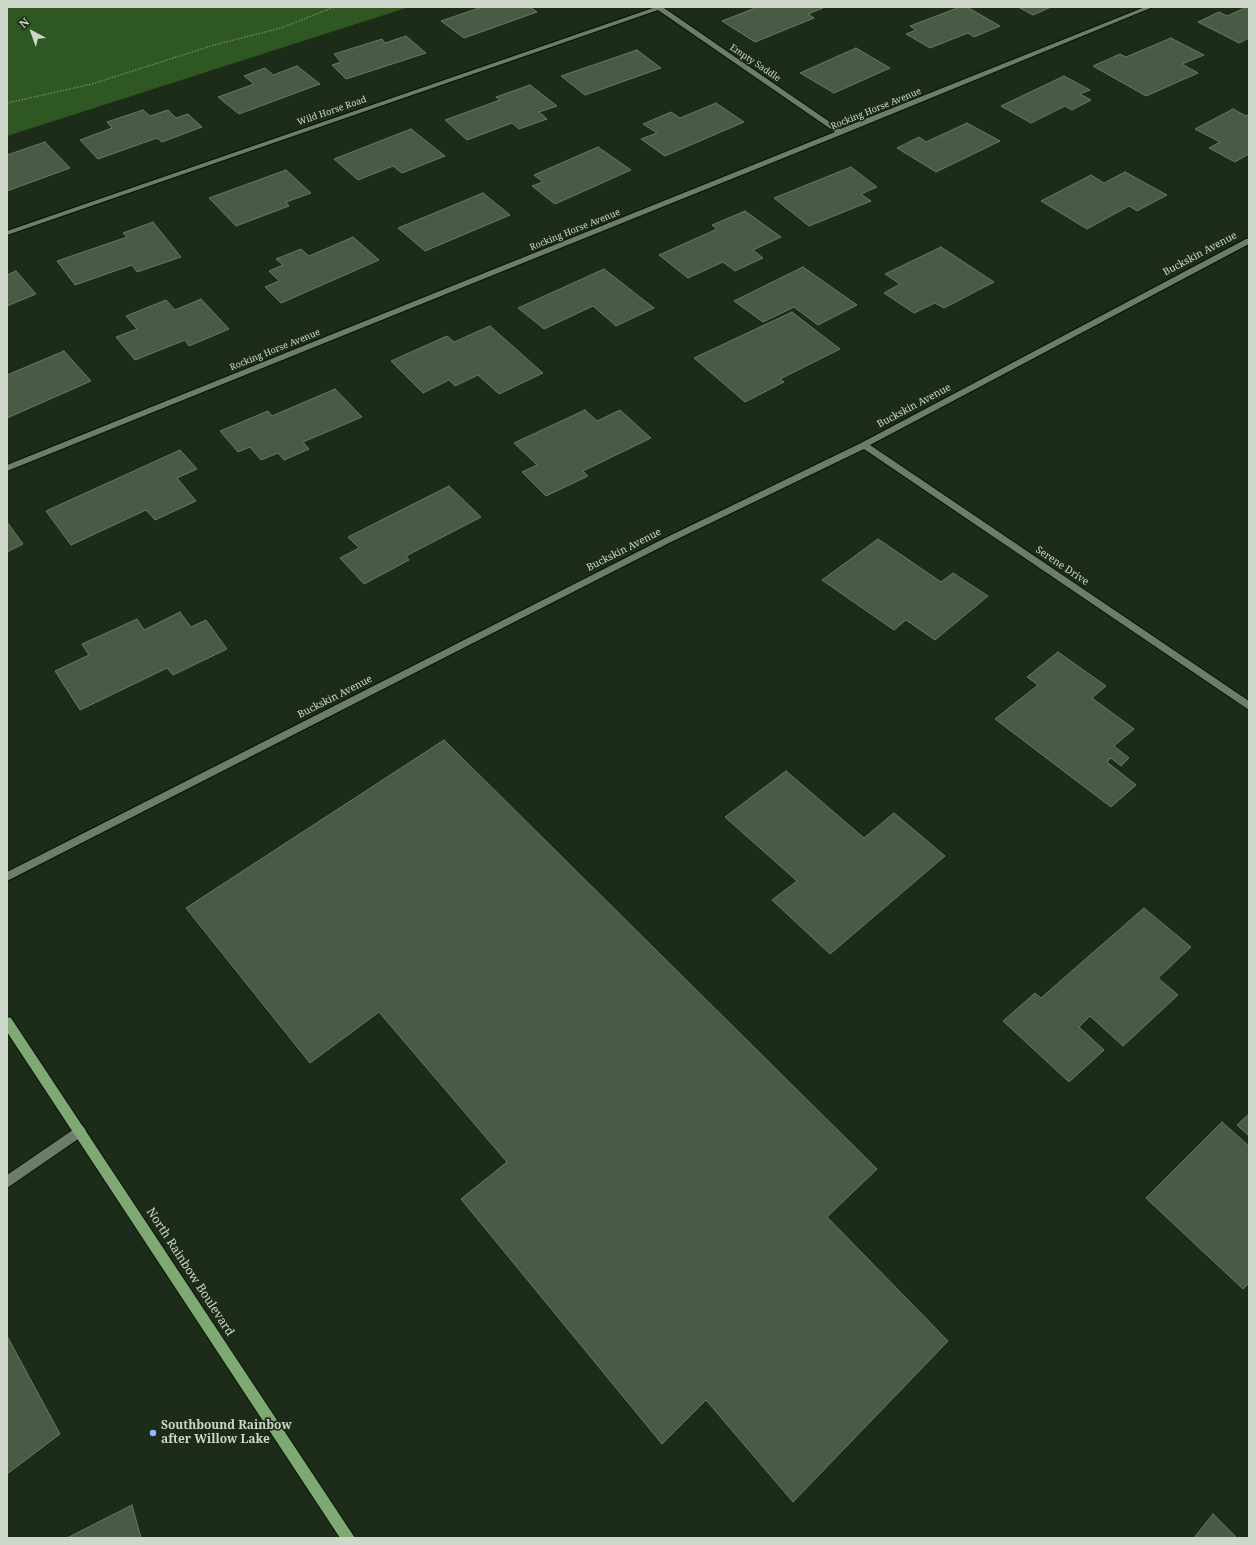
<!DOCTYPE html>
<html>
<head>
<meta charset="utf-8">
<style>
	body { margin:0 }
	#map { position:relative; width:1256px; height:1545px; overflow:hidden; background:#1d2c18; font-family:"Noto Serif",serif }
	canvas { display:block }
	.frame { position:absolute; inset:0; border:8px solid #cdd7ca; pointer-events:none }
	.north { position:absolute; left:12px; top:12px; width:40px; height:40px; -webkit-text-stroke:3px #1d2c18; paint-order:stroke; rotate:319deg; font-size:11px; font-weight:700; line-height:16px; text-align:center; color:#cdd7ca }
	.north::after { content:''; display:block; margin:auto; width:14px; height:18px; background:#cdd7ca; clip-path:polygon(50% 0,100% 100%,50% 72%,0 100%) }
</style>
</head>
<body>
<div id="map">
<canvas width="1256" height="1545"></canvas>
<div class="frame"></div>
<div class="north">N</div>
</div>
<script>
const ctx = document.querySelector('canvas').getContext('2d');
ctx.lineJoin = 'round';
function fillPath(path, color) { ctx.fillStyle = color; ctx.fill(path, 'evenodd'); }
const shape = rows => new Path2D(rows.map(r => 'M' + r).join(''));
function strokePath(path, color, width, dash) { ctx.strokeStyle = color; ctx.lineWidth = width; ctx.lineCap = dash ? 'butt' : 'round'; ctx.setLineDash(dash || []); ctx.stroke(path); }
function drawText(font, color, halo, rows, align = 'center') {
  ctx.font = font + ' "Noto Serif",serif'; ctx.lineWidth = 3.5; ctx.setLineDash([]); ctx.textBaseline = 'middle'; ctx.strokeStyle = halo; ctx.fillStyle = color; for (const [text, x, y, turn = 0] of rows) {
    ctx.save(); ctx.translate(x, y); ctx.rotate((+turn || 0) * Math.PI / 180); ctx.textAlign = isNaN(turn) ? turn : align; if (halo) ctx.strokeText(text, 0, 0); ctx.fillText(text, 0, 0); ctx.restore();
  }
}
fillPath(shape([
	[7,7,409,7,7,136]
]), '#2e5721');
const building = shape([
	[482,7,530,7,537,12,464,38,441,21,482,7],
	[758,7,821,7,823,8,808,14,814,18,755,42,722,21,758,7],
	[960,7,967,7,1000,26,974,37,968,33,930,48,906,34,916,30,910,26,960,7],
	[1018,7,1051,7,1033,15,1018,7],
	[1247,7,1249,7,1249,38,1239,43,1198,22,1219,12,1227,16,1247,7],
	[406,36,426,53,346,79,332,65,341,62,334,54,382,39,385,43,406,36],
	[1171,38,1204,55,1182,64,1198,73,1146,96,1093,66,1120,54,1126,57,1171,38],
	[856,48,890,68,834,93,800,73,856,48],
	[637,50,661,68,585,95,561,76,637,50],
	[297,66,320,84,239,114,218,97,254,84,244,76,265,68,273,75,297,66],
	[1064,76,1090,90,1080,94,1091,100,1072,110,1065,106,1031,123,1001,106,1064,76],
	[530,85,557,106,539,112,547,119,519,129,512,123,467,140,445,120,500,100,496,97,530,85],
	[716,103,744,122,665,156,641,139,657,133,643,124,671,112,680,118,716,103],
	[1233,109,1246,116,1249,114,1249,154,1235,162,1209,148,1220,142,1195,129,1233,109],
	[143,110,150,116,168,110,176,118,188,114,202,127,162,142,157,138,98,159,80,140,112,128,107,122,143,110],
	[967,123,1000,141,936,172,897,148,919,137,926,142,967,123],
	[411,129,445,156,402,173,393,166,358,180,334,159,411,129],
	[45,142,70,168,7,191,7,155,45,142],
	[598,147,631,170,555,204,532,186,543,182,534,175,598,147],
	[851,167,877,187,861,194,871,201,809,226,774,198,851,167],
	[286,170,311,193,286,202,289,206,236,226,209,198,286,170],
	[1125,172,1167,195,1137,211,1129,206,1087,229,1041,201,1091,175,1104,183,1125,172],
	[483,193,510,215,425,251,398,228,483,193],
	[745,211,781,237,753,250,763,258,735,271,723,262,688,278,659,255,717,229,712,225,745,211],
	[153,222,181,257,137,272,132,265,75,285,57,261,127,237,123,233,153,222],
	[353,237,379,260,281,303,265,287,279,281,269,271,283,265,276,259,301,249,309,256,353,237],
	[941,247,994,282,944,308,935,303,914,313,884,293,900,284,885,274,941,247],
	[803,267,857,305,818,325,794,307,763,322,734,301,803,267],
	[604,269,654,308,616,326,593,306,544,329,518,308,604,269],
	[16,271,36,294,7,306,7,275,16,271],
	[201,299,229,329,189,346,185,340,135,360,116,337,137,329,126,316,166,300,175,310,201,299],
	[792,312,840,349,780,379,784,382,745,402,694,358,792,312],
	[490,326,543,373,499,394,478,375,455,386,449,380,423,393,391,361,447,336,454,342,490,326],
	[64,351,91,381,7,418,7,375,64,351],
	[335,389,362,417,303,442,309,449,284,460,278,453,261,460,250,447,238,452,220,431,268,411,272,416,335,389],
	[585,410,597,421,620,410,651,438,583,471,588,476,546,496,522,472,537,465,514,443,585,410],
	[180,450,197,469,177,478,196,501,155,520,146,510,71,545,46,511,180,450],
	[449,486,481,517,406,556,409,560,364,584,340,558,359,548,348,537,449,486],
	[7,522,23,544,7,552,7,522],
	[878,539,941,582,953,573,988,596,935,640,906,620,894,630,822,580,878,539],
	[180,612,191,627,206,620,227,649,173,675,167,668,80,710,55,671,89,655,82,644,137,619,144,630,180,612],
	[1058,652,1106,686,1092,698,1134,729,1114,746,1129,758,1121,766,1111,758,1107,762,1136,785,1111,807,995,719,1038,685,1027,677,1058,652],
	[444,740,877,1169,827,1217,948,1341,793,1502,706,1400,662,1444,461,1199,507,1162,379,1012,310,1063,186,908,444,740],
	[786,771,864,838,894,813,945,856,830,954,772,900,797,881,725,817,786,771],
	[1144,908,1191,947,1158,978,1178,995,1123,1046,1090,1016,1079,1027,1104,1050,1069,1082,1003,1021,1035,993,1041,998,1144,908],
	[1249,1114,1249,1136,1237,1125,1249,1114],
	[1222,1122,1249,1146,1249,1283,1243,1289,1146,1198,1222,1122],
	[7,1336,60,1434,7,1474,7,1336],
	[132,1505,141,1538,67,1538,132,1505],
	[1213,1514,1237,1538,1194,1538,1213,1514]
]);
fillPath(building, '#4a5b45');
strokePath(building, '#687a63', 1);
const street = shape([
	[656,7,665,7,664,8,840,129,1145,7,1153,7,843,134,7,471,7,465,835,132,658,10,7,235,7,231,656,7],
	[1246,239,1249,239,1249,244,870,445,1249,701,1249,710,864,449,669,543,7,881,7,872,663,539,861,443,1246,239],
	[80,1125,84,1127,86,1131,84,1135,7,1188,7,1175,80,1125]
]);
const primary = shape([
	[7,1017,11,1018,355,1538,340,1538,7,1032,7,1017]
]);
strokePath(street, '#061403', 2);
strokePath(primary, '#061403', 2);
strokePath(shape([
	[7,103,92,84,214,45,281,28,334,7]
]), '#758171', 1.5, [1.5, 1.5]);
fillPath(street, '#6c7e67');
fillPath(primary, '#7fa973');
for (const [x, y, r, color] of [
	[153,1433,4,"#91b8fd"]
]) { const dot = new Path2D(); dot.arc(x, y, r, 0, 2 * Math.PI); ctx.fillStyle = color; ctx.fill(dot); strokePath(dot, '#1d2c18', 1.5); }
drawText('9px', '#cdd7ca', '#1d2c18', [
	["Empty Saddle",755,63,34],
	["Rocking Horse Avenue",876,109,-22],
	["Wild Horse Road",332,111,-19],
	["Rocking Horse Avenue",575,230,-22],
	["Rocking Horse Avenue",275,350,-22]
]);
drawText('10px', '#cdd7ca', '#1d2c18', [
	["Buckskin Avenue",1200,254,-28],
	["Buckskin Avenue",914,406,-28],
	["Buckskin Avenue",624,550,-27],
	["Serene Drive",1062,566,34],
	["Buckskin Avenue",335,697,-27]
]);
drawText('12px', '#cdd7ca', '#1d2c18', [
	["North Rainbow Boulevard",190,1272,57]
]);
drawText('bold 12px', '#cdd7ca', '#1d2c18', [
	["Southbound Rainbow",161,1426],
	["after Willow Lake",161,1440]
], 'left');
</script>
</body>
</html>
